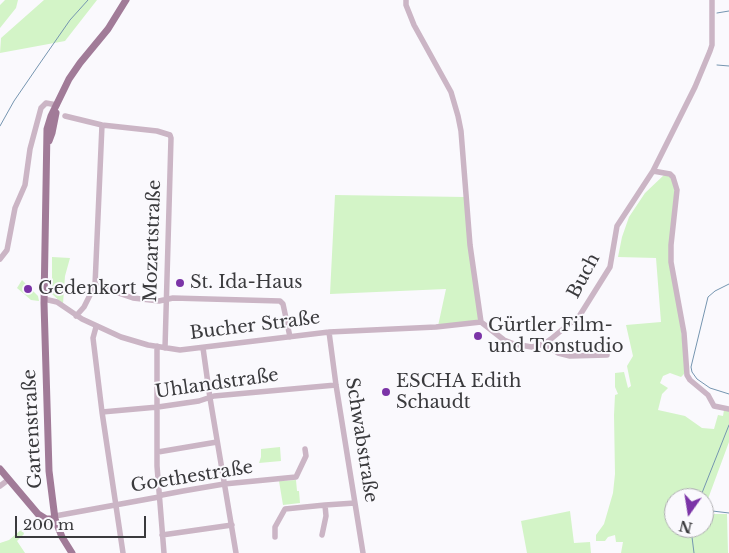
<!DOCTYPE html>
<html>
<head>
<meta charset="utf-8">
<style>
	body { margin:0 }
	#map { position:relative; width:729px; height:553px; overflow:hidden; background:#faf9fd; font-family:"Libre Baskerville",serif }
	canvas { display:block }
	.north { position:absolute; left:664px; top:488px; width:50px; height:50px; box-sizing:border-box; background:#faf9fd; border:1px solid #adadb0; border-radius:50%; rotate:193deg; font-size:14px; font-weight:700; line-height:20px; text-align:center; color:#3a3a3d }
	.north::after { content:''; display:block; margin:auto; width:18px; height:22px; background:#7b34a7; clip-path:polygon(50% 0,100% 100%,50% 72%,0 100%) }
	.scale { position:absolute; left:15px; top:516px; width:131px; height:22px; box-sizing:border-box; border:2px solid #3a3a3d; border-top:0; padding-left:6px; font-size:15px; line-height:18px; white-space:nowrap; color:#3a3a3d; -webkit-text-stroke:4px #faf9fd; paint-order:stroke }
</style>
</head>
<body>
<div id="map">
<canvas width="729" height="553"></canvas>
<div class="north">N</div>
<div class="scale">200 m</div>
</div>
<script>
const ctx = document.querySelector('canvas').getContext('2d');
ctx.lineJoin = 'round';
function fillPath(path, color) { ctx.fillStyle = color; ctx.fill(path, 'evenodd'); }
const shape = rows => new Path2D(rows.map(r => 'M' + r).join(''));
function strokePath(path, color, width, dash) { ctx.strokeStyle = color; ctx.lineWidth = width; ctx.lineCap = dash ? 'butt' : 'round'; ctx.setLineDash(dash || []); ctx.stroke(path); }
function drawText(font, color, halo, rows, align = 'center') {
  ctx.font = font + ' "Libre Baskerville",serif'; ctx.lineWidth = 4; ctx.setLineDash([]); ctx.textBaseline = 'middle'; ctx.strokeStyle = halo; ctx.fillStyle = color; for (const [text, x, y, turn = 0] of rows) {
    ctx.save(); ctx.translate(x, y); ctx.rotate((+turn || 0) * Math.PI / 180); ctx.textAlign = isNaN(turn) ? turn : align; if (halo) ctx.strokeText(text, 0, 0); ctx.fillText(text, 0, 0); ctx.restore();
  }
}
fillPath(shape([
	[5,0,18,0,16,8,0,28,0,5],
	[44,0,97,0,65,41,0,53,1,38],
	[665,174,670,176,675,187,670,239,685,363,684,374,681,377,670,373,663,376,660,383,668,388,662,394,658,410,685,416,702,428,714,429,718,415,723,416,724,410,729,411,729,442,705,507,704,508,704,498,674,498,674,528,704,528,704,514,727,514,728,553,621,553,623,542,616,542,615,535,608,537,605,541,596,541,596,535,604,524,613,493,615,474,614,415,615,395,618,394,615,387,615,373,624,372,628,388,631,386,627,366,633,356,626,325,661,322,656,258,618,257,622,237,629,217,645,193],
	[335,195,465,197,479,320,438,326,446,289,330,294],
	[52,257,70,258,65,276,63,304,52,294],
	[22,280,38,296,39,301,31,300,17,288],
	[280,447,281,461,259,463,261,457,261,449],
	[296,480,297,491,299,491,300,503,283,505,279,481],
	[570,511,574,543,590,542,591,553,527,553,521,521],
	[22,529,24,534,17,541,25,553,0,553,0,543,9,540]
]), '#d3f4c7');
strokePath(shape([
	[717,13,729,11],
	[717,65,729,66],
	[0,126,14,101,38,66,70,20,88,0],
	[729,284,715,291,708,297,691,367,692,372,697,379,710,388,729,394],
	[700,498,729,425],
	[704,510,729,513],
	[693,528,692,537,694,553]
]), '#7595b0', 1);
strokePath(shape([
	[406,0,406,5,414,25,451,92,458,116,461,131,470,245,481,322],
	[65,116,102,125,157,131,170,135,171,138,165,348],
	[653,171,670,174,673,177,677,190,671,245,671,262,684,333,687,375,690,380,708,395,714,406,729,409],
	[0,259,7,250,15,208,25,185,30,149,41,108,46,103,57,105],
	[95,285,133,298,159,301,173,298,280,301,283,304,290,337],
	[44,299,57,302,82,319,121,337,148,345,180,350,329,332,436,327,481,322],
	[76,316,84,307,95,285,102,125],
	[481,322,504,340,514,344,532,347,544,344,551,339,580,315,610,267,617,226,653,171,695,87,710,51,712,45,712,0],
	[96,327,93,338,102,412,123,553],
	[329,332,336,385,363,553],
	[544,344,558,353,570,356,607,355],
	[157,346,157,466,164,553],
	[203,348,210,398,236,553],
	[102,412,158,407,199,401,214,396,336,385],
	[158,452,217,442],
	[0,486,8,480],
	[55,516,159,497,162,495,183,491,224,484,296,477,306,456,305,449],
	[162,535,232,525],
	[322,535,326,516,325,505,355,503],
	[275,537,275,527,285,509,325,505]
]), '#cbb5c5', 5.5);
strokePath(shape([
	[49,141,52,133,56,113],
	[0,469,38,514,46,519,55,519],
	[72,553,62,537,55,519,49,471,44,303,47,129,51,116,69,79,80,63,108,29,126,0]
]), '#a17b98', 7);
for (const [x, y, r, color] of [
	[180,283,5,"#7b34a7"],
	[28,289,5,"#7b34a7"],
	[478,336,5,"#7b34a7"],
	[386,392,5,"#7b34a7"]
]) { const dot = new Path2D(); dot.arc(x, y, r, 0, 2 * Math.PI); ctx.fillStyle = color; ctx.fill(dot); strokePath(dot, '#faf9fd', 2); }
drawText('18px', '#3a3a3d', '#faf9fd', [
	["Mozartstraße",153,241,-88],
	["Buch",584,276,-62],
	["Bucher Straße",255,326,-7],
	["Uhlandstraße",217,384,-8],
	["Gartenstraße",33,429,-93],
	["Schwabstraße",361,440,81],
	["Goethestraße",192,477,-9]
]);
drawText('18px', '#3a3a3d', '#faf9fd', [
	["St. Ida-Haus",190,283],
	["Gedenkort",38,289],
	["Gürtler Film-",488,326],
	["und Tonstudio",488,347],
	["ESCHA Edith",396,382],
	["Schaudt",396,403]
], 'left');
</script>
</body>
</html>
